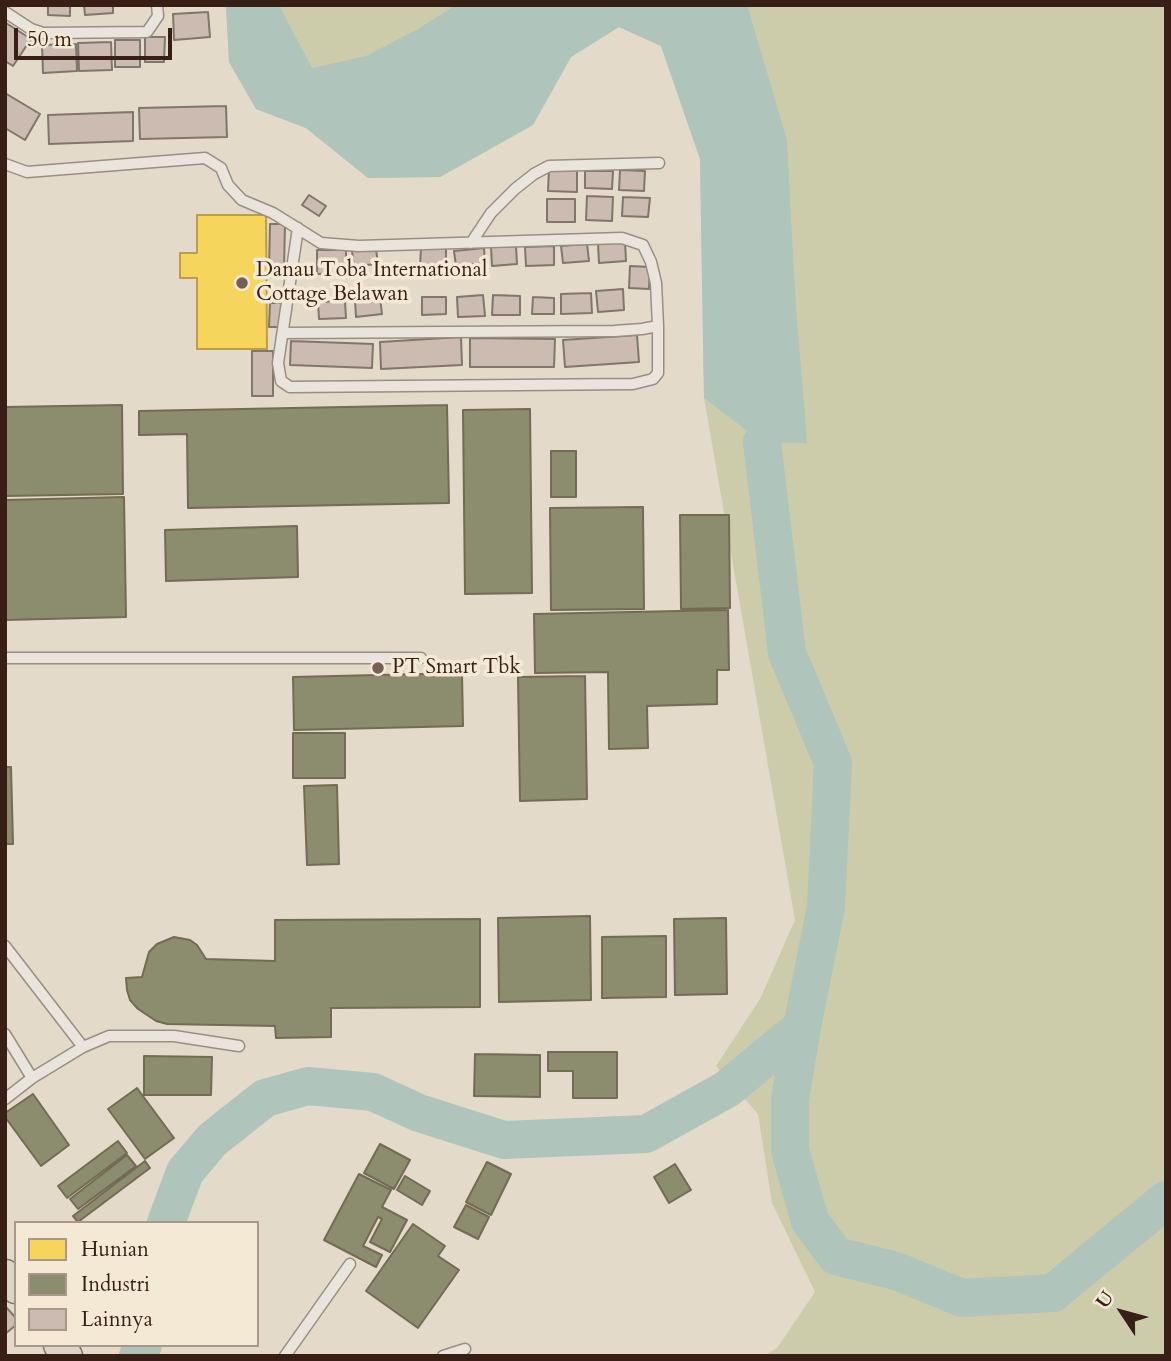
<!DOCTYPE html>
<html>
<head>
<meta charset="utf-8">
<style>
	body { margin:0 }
	#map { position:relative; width:1171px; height:1361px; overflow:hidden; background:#e3dac9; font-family:Cardo,serif }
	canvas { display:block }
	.frame { position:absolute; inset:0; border:7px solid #381f16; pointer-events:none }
	.legend { position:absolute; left:14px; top:1221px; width:245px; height:126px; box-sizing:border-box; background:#f4e9d5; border:2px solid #a99889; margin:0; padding:9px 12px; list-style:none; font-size:21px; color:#381f16 }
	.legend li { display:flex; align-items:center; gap:14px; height:35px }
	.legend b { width:35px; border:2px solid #a99889 }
	.north { position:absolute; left:1087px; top:1277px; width:70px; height:70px; -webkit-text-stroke:5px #f4e9d5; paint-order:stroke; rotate:306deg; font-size:19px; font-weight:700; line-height:28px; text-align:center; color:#381f16 }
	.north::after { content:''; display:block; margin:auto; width:24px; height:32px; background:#381f16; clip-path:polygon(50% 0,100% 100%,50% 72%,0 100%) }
	.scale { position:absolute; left:14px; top:28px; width:158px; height:32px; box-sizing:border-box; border:4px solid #381f16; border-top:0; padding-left:9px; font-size:21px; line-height:24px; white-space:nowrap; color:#381f16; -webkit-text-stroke:5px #f4e9d5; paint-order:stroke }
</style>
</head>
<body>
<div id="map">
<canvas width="1171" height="1361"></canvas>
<div class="frame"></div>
<ul class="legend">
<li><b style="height:19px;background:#f6d55c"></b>Hunian</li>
<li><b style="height:19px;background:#8c8c6e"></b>Industri</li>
<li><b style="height:19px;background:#ccbbb0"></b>Lainnya</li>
</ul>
<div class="north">U</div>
<div class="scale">50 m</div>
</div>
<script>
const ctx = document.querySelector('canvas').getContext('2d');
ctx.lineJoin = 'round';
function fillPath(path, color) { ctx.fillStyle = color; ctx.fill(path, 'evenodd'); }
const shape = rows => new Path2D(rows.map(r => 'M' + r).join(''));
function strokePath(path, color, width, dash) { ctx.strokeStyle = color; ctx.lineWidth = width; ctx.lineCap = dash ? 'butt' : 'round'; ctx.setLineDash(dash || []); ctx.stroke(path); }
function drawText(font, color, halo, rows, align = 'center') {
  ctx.font = font + ' Cardo,serif'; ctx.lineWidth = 7; ctx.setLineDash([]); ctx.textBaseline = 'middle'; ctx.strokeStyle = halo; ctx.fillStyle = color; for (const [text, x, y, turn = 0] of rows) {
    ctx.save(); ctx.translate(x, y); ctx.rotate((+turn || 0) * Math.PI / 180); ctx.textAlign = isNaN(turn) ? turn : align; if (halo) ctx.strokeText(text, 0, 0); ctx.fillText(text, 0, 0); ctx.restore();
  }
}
fillPath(shape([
	[226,5,1166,5,1166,1356,764,1356,777,1348,815,1292,772,1203,758,1114,716,1066,760,999,795,920,704,398,700,159,661,46,619,27,571,57,533,125,440,177,368,178,306,128,256,109,229,62]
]), '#cca');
fillPath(shape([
	[226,5,279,5,312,68,366,56,418,29,456,5,747,5,787,140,795,294,807,443,762,442,704,398,700,159,661,46,619,27,571,57,533,125,440,177,368,178,306,128,256,109,229,62]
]), '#afc4ba');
const homes = shape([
	[197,215,266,215,267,349,197,349,197,278,180,278,180,253,197,253,197,215]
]);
fillPath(homes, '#f6d55c');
strokePath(homes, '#bd9e47', 2);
const industry = shape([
	[122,405,123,494,5,496,5,407,122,405],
	[447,405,449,503,188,508,187,434,139,435,139,411,447,405],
	[530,409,532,593,465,594,463,410,530,409],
	[551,451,576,451,576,497,551,497,551,451],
	[124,497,126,617,5,620,5,500,124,497],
	[643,507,644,609,551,610,550,508,643,507],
	[680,515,729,515,730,608,681,609,680,515],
	[297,526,298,577,166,581,165,530,297,526],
	[728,610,729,670,717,670,717,704,647,706,648,748,609,749,608,672,535,673,534,614,728,610],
	[462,673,463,726,294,730,293,677,462,673],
	[585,676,587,799,520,801,518,677,585,676],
	[293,733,345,733,345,778,293,778,293,733],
	[5,767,11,767,13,844,5,844,5,767],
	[337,785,339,864,307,865,304,786,337,785],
	[590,916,591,1000,499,1002,498,918,590,916],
	[726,918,727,994,675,995,674,919,726,918],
	[480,919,480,1007,331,1008,331,1037,276,1038,275,1026,167,1024,156,1021,138,1009,130,1000,127,990,126,978,142,977,149,952,157,944,174,937,190,940,197,945,206,959,275,961,275,920,480,919],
	[666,936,666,997,602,998,602,937,666,936],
	[548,1052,617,1052,617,1098,573,1098,573,1071,548,1071,548,1052],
	[475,1054,540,1055,540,1097,474,1096,475,1054],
	[144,1056,212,1057,211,1095,144,1095,144,1056],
	[137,1088,174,1138,145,1159,108,1109,137,1088],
	[33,1094,69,1145,41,1166,5,1117,5,1113,33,1094],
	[118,1141,127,1153,67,1198,58,1186,118,1141],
	[380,1144,410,1160,394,1189,364,1173,380,1144],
	[127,1155,136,1166,78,1209,70,1199,127,1155],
	[145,1161,150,1168,78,1222,73,1216,145,1161],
	[487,1162,511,1174,491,1215,466,1202,487,1162],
	[675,1164,691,1190,669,1203,654,1177,675,1164],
	[359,1174,391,1190,382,1207,407,1220,390,1252,370,1242,382,1219,378,1217,363,1246,382,1255,376,1267,324,1240,359,1174],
	[405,1176,430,1191,422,1205,397,1190,405,1176],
	[466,1205,489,1217,478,1239,454,1227,466,1205],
	[413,1224,445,1246,438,1256,459,1270,418,1328,366,1291,413,1224]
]);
fillPath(industry, '#8c8c6e');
strokePath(industry, '#736b54', 2);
strokePath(shape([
	[802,1027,790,1099,790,1150,810,1221,836,1256,896,1271,962,1298,1053,1293,1166,1200],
	[166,1223,185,1172,212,1140,265,1098,308,1086,373,1092,419,1113,504,1140,646,1134,727,1089,802,1027,826,907,833,763,787,653,762,442],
	[138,1356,143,1345]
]), '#afc4ba', 38);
const building = shape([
	[48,5,70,5,70,16,48,15,48,5],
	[84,5,113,5,113,13,85,15,84,5],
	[208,12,210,37,174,40,173,14,208,12],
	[6,23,31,39,13,66,5,61,6,23],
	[145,37,165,37,164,62,145,62,145,37],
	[115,40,140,40,140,67,115,67,115,40],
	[111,42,112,70,79,71,78,43,111,42],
	[76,44,77,71,43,73,42,45,76,44],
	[5,93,40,114,25,140,5,128,5,93],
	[226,106,227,137,140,139,139,108,226,106],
	[133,112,133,141,49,144,48,115,133,112],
	[549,169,577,169,577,192,548,191,549,169],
	[620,170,645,171,644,191,619,190,620,170],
	[585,171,613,171,612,189,585,188,585,171],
	[309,195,326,206,319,216,302,205,309,195],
	[587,196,613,197,612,221,586,220,587,196],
	[623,197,650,198,648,217,622,216,623,197],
	[547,199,575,199,575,222,547,222,547,199],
	[270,224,285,224,284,269,269,268,270,224],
	[625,242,626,261,599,263,598,244,625,242],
	[587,244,589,261,563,263,561,246,587,244],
	[516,246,517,264,492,266,491,247,516,246],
	[554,246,554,265,526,266,525,247,554,246],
	[484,248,485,263,456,266,454,251,484,248],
	[376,249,378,264,354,266,352,251,376,249],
	[421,249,446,249,446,266,420,266,421,249],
	[317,250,346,250,346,273,317,274,317,250],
	[630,266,650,267,649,289,629,288,630,266],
	[623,289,624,310,598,312,596,291,623,289],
	[591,293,592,313,561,314,561,294,591,293],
	[483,295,485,316,458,317,457,297,483,295],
	[493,295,520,296,520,315,492,315,493,295],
	[380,297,382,314,356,317,355,300,380,297],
	[422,297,446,297,446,314,422,315,422,297],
	[533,297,554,298,554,314,532,314,533,297],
	[345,301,346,318,319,319,318,302,345,301],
	[270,303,283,303,283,327,269,327,270,303],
	[637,335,639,362,565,367,563,340,637,335],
	[461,337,462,365,381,369,380,342,461,337],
	[470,338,555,339,554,367,470,367,470,338],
	[291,341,373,344,372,368,290,365,291,341],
	[252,351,273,351,273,396,252,396,252,351],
	[5,1306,16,1318,16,1325,5,1334,5,1306]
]);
fillPath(building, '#ccbbb0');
strokePath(building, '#7f766d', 2);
const service = shape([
	[5,12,31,29,43,33,147,32,158,16,157,5],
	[5,164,27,172,205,158,221,168,228,185,242,200,273,213,321,243,359,246,622,238,643,245,651,262,656,283,658,326,642,329,614,331,283,333],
	[298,228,278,363,281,381,290,387,633,384,653,379,658,373,658,326],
	[471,243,491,213,515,189,534,174,549,166,659,163],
	[5,658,421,658],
	[5,946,83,1047],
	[5,1034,32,1078],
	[5,1099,32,1078,83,1047,109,1036,174,1036,239,1046],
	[285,1356,350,1264],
	[443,1356,465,1349]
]);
const primary = shape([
	[5,1275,16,1288],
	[59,1345,67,1356]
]);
strokePath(service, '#988f84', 13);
strokePath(primary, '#7f766d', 33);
strokePath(service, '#e9e4dc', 10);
strokePath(primary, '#dcd4c7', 30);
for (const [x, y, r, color] of [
	[242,283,7,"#746055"],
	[378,668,7,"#746055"]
]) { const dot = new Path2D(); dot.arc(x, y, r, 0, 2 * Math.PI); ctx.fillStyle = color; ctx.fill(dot); strokePath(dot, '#f4e9d5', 2.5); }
drawText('21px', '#381f16', '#f4e9d5', [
	["Danau Toba International",256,271],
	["Cottage Belawan",256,295],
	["PT Smart Tbk",392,668]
], 'left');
</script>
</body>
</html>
